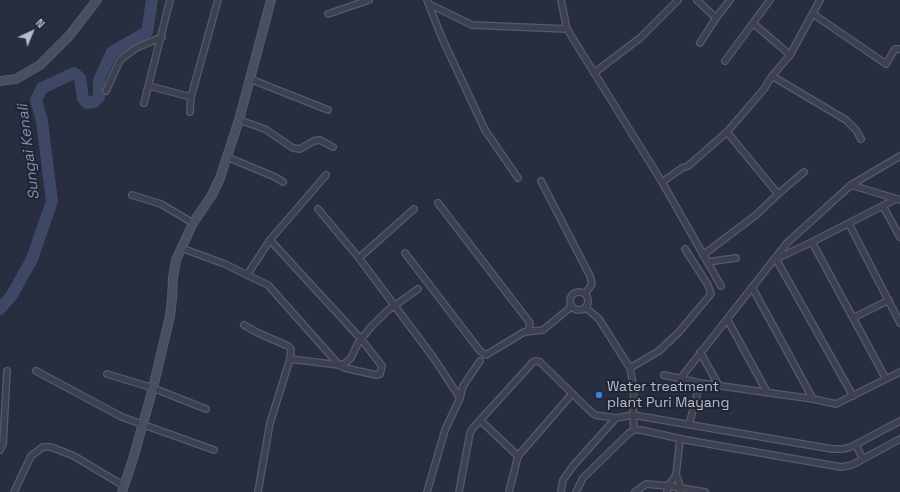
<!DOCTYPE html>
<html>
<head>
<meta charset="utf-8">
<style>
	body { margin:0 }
	#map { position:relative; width:900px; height:492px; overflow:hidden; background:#282d3f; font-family:"Space Grotesk",sans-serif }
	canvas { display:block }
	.north { position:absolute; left:12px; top:12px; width:40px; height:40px; -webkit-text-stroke:3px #202534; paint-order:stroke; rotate:44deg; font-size:11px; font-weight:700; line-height:16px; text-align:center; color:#b8bbc9 }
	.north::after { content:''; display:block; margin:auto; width:14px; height:18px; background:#b8bbc9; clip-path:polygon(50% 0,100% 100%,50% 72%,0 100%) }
</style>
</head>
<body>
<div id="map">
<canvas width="900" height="492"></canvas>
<div class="north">N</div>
</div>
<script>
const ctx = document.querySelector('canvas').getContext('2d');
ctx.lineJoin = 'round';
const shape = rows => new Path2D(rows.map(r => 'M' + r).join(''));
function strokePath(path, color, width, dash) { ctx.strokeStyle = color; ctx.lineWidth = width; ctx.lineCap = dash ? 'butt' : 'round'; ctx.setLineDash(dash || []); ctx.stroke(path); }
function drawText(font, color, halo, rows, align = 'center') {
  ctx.font = font + ' "Space Grotesk",sans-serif'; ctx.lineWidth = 4; ctx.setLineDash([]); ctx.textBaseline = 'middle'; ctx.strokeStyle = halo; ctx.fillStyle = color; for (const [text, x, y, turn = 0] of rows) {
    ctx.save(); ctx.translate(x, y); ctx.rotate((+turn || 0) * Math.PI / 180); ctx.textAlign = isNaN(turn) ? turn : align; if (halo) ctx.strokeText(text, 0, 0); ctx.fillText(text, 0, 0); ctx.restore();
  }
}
strokePath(shape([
	[0,309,12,295,32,259,52,201,42,121,36,100,42,88,74,73,80,78,83,98,87,103,94,102,99,97,99,80,112,52,147,32,152,0]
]), '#3f4766', 12);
const street = shape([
	[427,0,442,38,485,130,518,178],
	[561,0,567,29,662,182,721,286],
	[697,0,716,18,700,43],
	[429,4,472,25,567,29],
	[328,14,369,0],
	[813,14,886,64,895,49,900,49],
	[716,18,730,0],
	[753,23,790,55],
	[725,61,770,0],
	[594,73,640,38,678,0],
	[772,76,846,120,856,130,861,139],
	[250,79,328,110],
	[149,86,191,97],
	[106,91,120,60,136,48,162,37],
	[144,103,170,0],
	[190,112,191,97,218,0],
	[239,120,265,129,293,148,300,149,314,141,320,140,333,147],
	[727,132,778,194],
	[227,157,275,177,283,182],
	[541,181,590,276,592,284,585,294],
	[662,182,682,168,688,166,727,132,764,89,772,76,790,55,820,0],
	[851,185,900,200],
	[132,195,161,204,193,223],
	[438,203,530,323,528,331],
	[883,206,900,237],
	[318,209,359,258,433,357,460,398],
	[849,224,900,323],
	[812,242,886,379],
	[181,248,225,264,247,275,270,240,326,175],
	[405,253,480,351,486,355,524,332,543,330,572,306],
	[703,255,756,215,778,194,804,172],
	[359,258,414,209],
	[707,262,736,258],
	[247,275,268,285,339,365,345,368,376,375,380,374,382,366,361,339,270,240],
	[752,287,813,399],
	'570 301a9 9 0 1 1 18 0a9 9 0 1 1-18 0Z',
	[586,308,599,319,630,368,634,389,633,415,634,430],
	[853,318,889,300],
	[727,319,767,392],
	[244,325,258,333,288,346,291,349,290,359,339,365,344,364,351,358,358,343,371,327,387,311,418,289],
	[700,352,718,384],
	[630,368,659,351,679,332,711,294,708,285,685,249],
	[36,371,122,417,214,450],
	[107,374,153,388,206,409],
	[664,375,700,383,813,399,836,404,900,372],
	[680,379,787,243,851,185,900,156],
	[853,396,776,259,812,242,896,199],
	[480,420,518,456],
	[689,425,700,383],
	[856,445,863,459],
	[0,450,3,444,7,371],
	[14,492,31,456,43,447,51,447,74,456,124,486],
	[258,492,270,423,290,359],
	[427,492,445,430,460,398,463,386,480,361],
	[459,492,470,433,473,428,533,362,536,361,540,362,588,409,595,415,616,418],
	[509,492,518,456,572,394],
	[561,492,563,480,573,466,616,418,633,415,832,449,844,449,853,446,900,421],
	[576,492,583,478,629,433,634,430,641,430,686,440,841,467,852,465,900,439],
	[635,492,646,484,668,486,705,492],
	[667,492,668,486,676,475],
	[680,492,681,488,676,475,680,439]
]);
const secondary = shape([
	[0,81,16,79,40,65,69,36,97,0],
	[122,492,133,459,153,388,170,316,172,299,173,278,176,260,193,223,212,195,220,178,239,120,271,0]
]);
strokePath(street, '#565b69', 8);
strokePath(secondary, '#565b69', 10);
strokePath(street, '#3c404f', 5.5);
strokePath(secondary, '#4a4e61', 8);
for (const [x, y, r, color] of [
	[599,395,4,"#3f7fe0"]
]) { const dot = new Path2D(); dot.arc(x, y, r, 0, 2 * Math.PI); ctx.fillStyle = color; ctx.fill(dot); strokePath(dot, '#202534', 1.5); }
drawText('14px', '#b8bbc9', '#202534', [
	["Water treatment",607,387],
	["plant Puri Mayang",607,403]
], 'left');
drawText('italic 15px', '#828cae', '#202534', [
	["Sungai Kenali",29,152,-97]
]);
</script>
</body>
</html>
